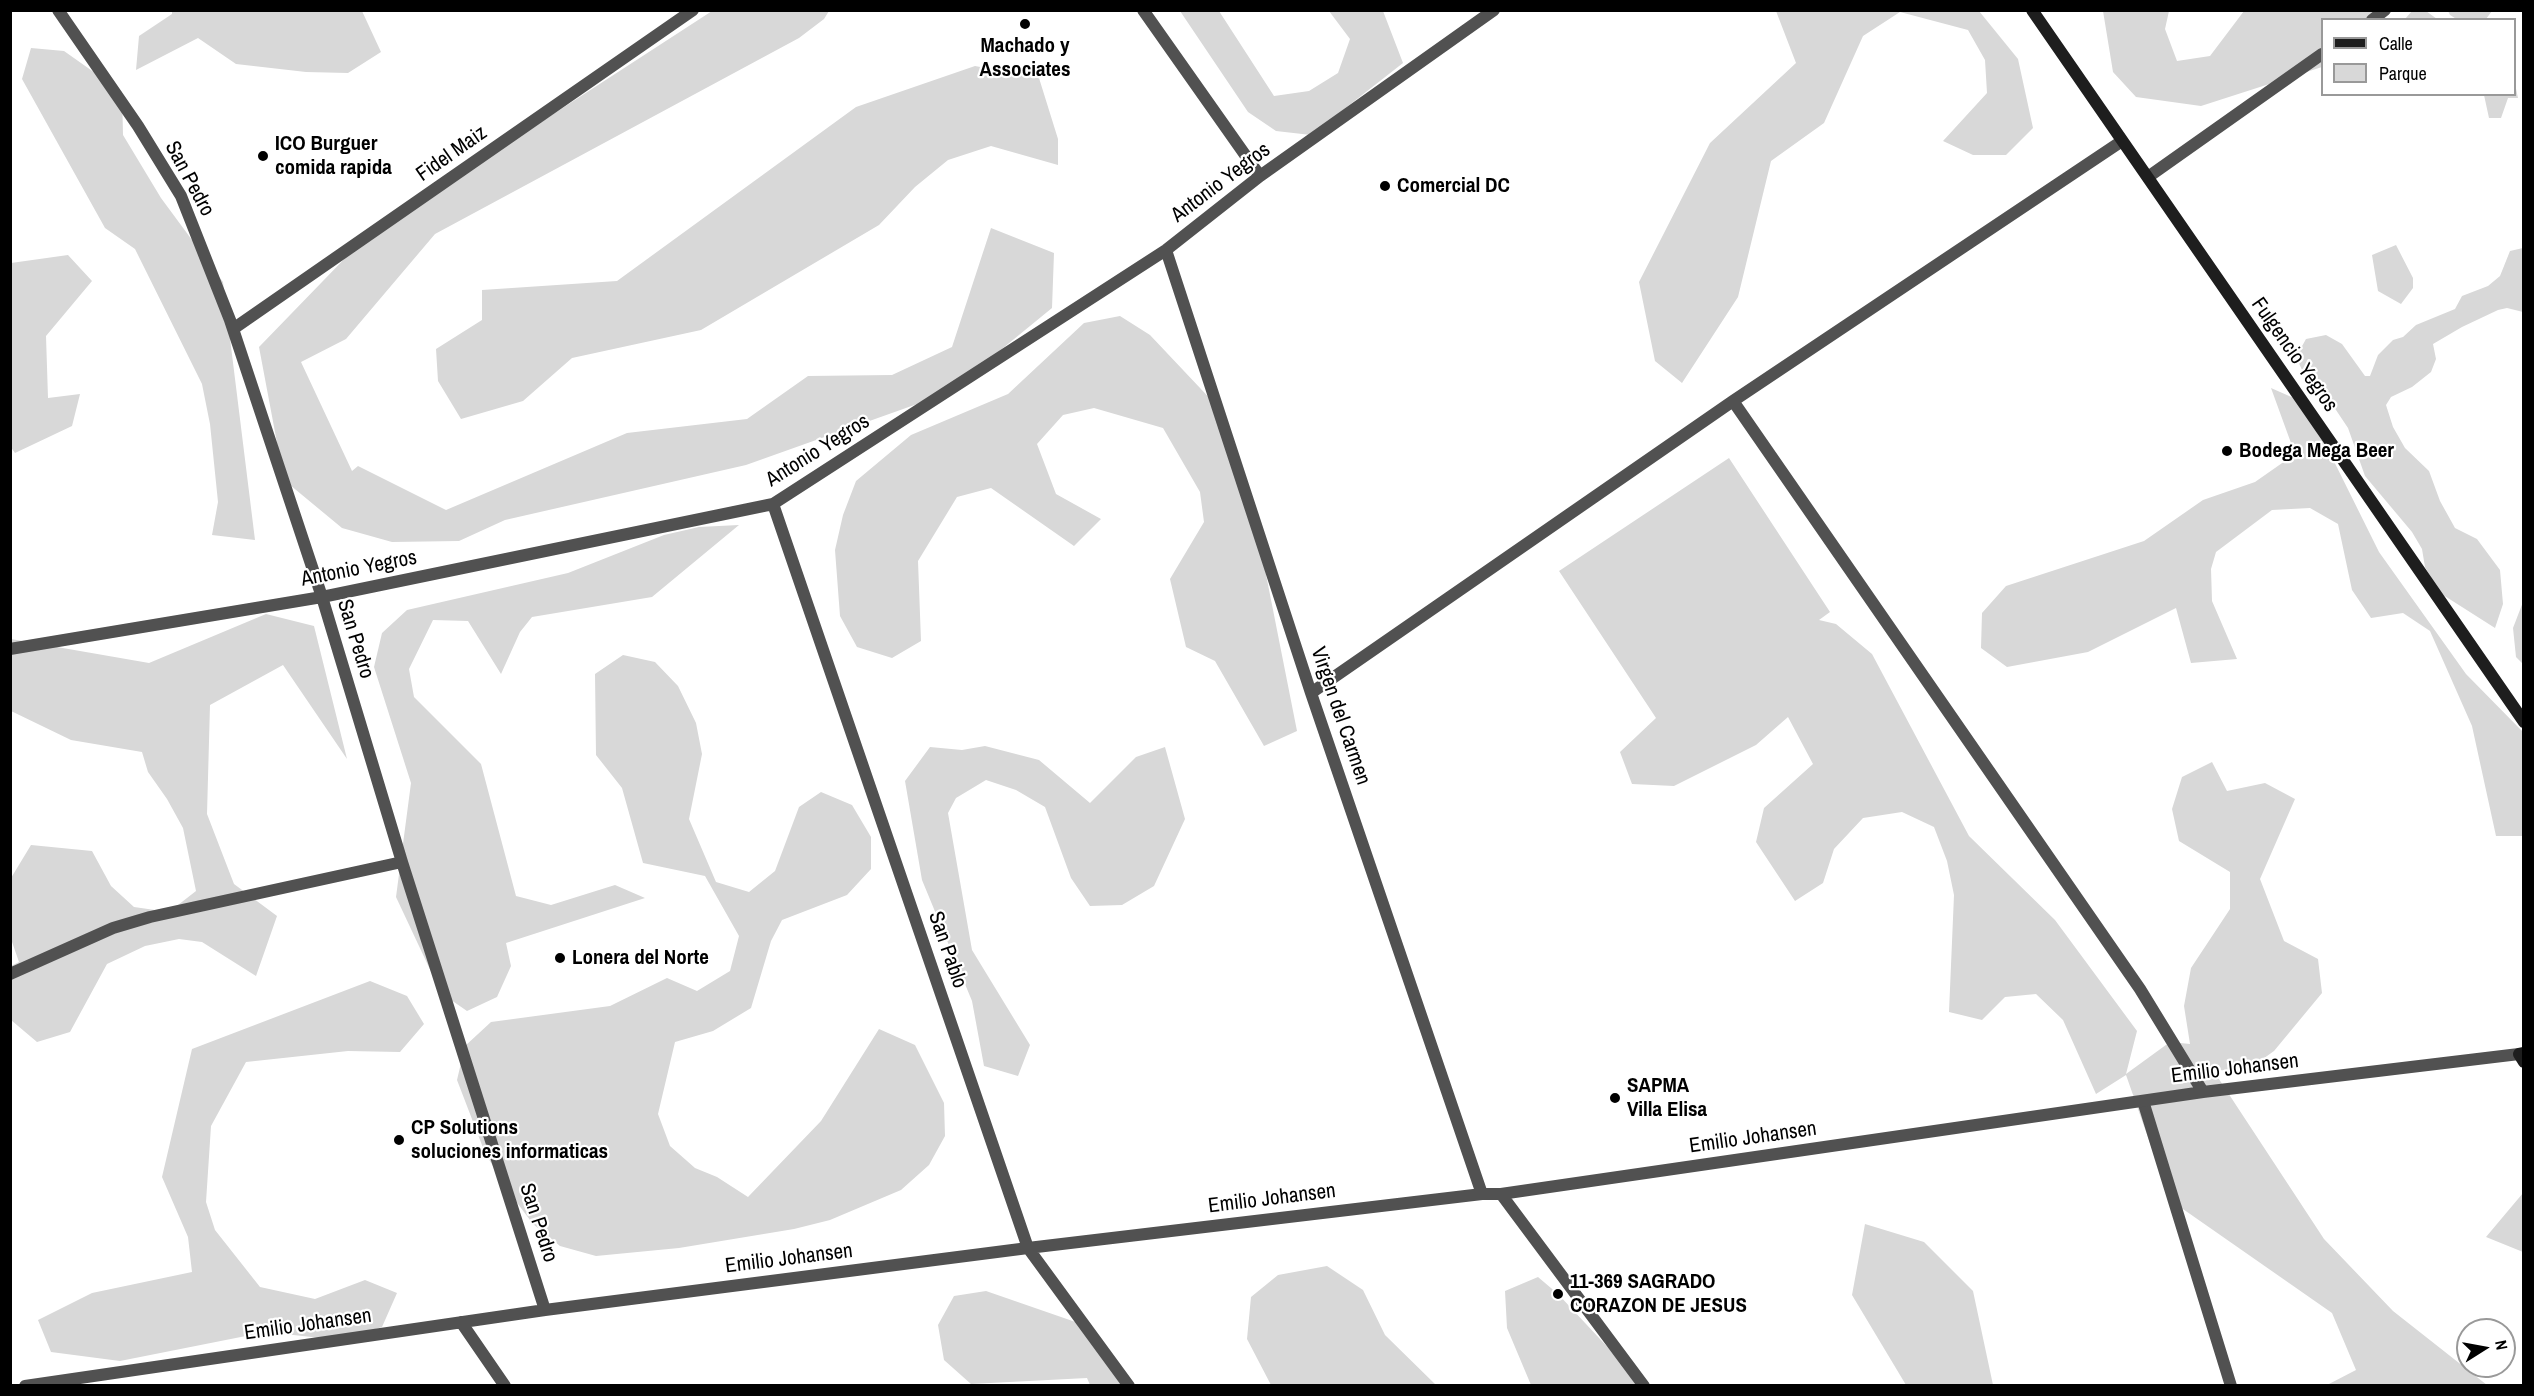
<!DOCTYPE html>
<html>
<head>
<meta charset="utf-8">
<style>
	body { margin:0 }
	#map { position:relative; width:2534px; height:1396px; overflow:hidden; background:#fff; font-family:"Archivo Narrow",sans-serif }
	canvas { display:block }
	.frame { position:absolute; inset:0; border:12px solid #000; pointer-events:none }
	.legend { position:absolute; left:2321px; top:18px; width:195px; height:78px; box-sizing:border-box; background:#fff; border:2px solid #999; margin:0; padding:8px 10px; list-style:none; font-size:18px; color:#000 }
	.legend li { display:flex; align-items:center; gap:12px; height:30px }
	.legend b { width:30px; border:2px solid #999 }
	.north { position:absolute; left:2456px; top:1318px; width:60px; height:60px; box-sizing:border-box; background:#fff; border:2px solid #999; border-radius:50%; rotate:79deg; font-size:16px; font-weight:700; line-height:24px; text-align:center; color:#000 }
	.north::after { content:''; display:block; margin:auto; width:21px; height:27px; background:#000; clip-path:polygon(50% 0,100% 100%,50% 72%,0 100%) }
</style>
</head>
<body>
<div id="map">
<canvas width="2534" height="1396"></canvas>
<div class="frame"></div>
<ul class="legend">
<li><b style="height:8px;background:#1e1e1e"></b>Calle</li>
<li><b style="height:16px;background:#d8d8d8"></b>Parque</li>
</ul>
<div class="north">N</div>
</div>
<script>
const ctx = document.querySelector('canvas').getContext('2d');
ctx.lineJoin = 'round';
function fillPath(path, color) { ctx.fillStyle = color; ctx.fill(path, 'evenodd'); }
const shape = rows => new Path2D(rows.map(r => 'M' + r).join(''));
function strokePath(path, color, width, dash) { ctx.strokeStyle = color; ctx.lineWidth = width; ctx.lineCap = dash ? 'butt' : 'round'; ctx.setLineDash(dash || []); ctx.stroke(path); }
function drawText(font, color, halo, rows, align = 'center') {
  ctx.font = font + ' "Archivo Narrow",sans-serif'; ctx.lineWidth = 4.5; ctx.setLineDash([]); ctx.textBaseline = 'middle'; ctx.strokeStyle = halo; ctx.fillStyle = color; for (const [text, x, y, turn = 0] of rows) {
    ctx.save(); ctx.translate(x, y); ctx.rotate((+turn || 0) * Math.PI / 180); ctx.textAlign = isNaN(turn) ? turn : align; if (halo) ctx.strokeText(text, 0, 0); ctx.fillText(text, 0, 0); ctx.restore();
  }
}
fillPath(shape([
	[172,11,362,11,381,52,348,73,306,72,236,64,198,38,136,70,139,36,172,14],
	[712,11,829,11,824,19,799,38,435,234,346,339,301,362,352,471,358,466,446,510,627,433,747,419,808,376,892,375,952,347,991,228,1054,253,1052,308,948,393,746,465,505,520,459,541,392,542,342,528,284,480,259,347,353,250,404,211],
	[1180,11,1219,11,1274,96,1309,91,1338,73,1350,39,1329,11,1383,11,1403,63,1311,135,1276,131,1248,112],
	[1776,11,1979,11,2018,59,2033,128,2006,155,1973,155,1943,141,1987,93,1985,60,1968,30,1900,12,1863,36,1824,123,1771,161,1738,297,1682,383,1655,361,1639,282,1710,143,1796,63],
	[2103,11,2169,11,2165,29,2177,61,2210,56,2244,11,2382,11,2377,19,2322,20,2322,67,2201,106,2136,97,2113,72],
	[2412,11,2426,11,2437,19,2405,19],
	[2448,11,2492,10,2492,11,2486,19,2458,20,2450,15],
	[31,48,64,51,122,92,123,135,161,198,223,282,255,540,212,535,218,502,210,424,202,384,135,249,105,228,22,79],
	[975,66,1039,78,1058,139,1058,165,991,146,948,160,915,187,879,225,701,330,572,358,523,401,461,419,438,381,436,349,482,320,482,290,617,281,856,107],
	[2515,84,2518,98,2508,98,2501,118,2489,118,2484,95,2514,94],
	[2396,245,2413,278,2413,288,2401,304,2378,291,2372,255],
	[2523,248,2523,312,2507,308,2498,310,2462,327,2433,344,2436,359,2431,372,2412,387,2391,397,2386,405,2393,427,2405,448,2429,471,2440,501,2455,528,2477,539,2500,570,2503,604,2495,628,2440,593,2425,567,2422,549,2412,532,2365,476,2348,428,2336,410,2303,372,2296,357,2306,339,2326,335,2342,344,2365,376,2370,376,2378,355,2393,340,2403,337,2416,325,2455,309,2462,296,2488,286,2500,276,2510,251],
	[68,255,92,281,46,336,48,398,80,394,72,426,15,453,10,446,11,263],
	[1120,316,1150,335,1217,406,1255,519,1297,731,1264,746,1215,661,1186,647,1170,579,1204,522,1200,492,1163,428,1094,408,1063,415,1037,444,1056,494,1101,519,1074,546,991,488,957,497,918,561,921,641,892,658,857,647,840,616,835,550,843,515,856,481,911,435,1008,394,1084,323],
	[2271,388,2305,403,2379,552,2466,674,2523,732,2523,836,2496,836,2472,726,2430,631,2403,613,2371,618,2352,590,2338,524,2310,508,2272,510,2216,552,2211,569,2212,601,2237,659,2191,663,2176,608,2088,652,2007,667,1981,648,1982,613,2006,586,2144,541,2203,500,2255,482,2295,454],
	[1729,458,1830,612,1819,620,1836,624,1872,654,1969,836,2055,920,2137,1031,2126,1074,2170,1042,2190,1044,2184,1006,2191,968,2230,909,2230,872,2179,841,2172,809,2182,777,2212,762,2227,791,2265,783,2295,799,2260,879,2284,941,2318,959,2322,993,2274,1051,2246,1071,2213,1070,2324,1239,2393,1311,2487,1385,2327,1385,2356,1370,2332,1313,2170,1200,2126,1075,2096,1094,2063,1020,2036,994,2005,997,1982,1020,1949,1012,1954,895,1947,861,1934,827,1902,812,1863,818,1834,849,1823,883,1795,901,1756,842,1764,808,1813,764,1788,717,1756,745,1674,786,1632,784,1620,752,1656,718,1559,571],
	[739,525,652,597,532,617,520,632,501,674,468,621,433,620,409,669,414,697,481,764,516,896,551,905,615,885,645,898,506,943,511,966,497,997,467,1011,441,993,396,897,411,783,374,667,382,633,407,610,568,573,664,535,699,527],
	[2523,602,2523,664,2516,657,2513,628],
	[266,614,314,626,347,759,283,665,210,705,207,814,234,884,277,916,256,976,202,942,179,939,145,946,107,964,70,1032,37,1042,11,1020,11,966,19,962,11,939,11,878,31,845,92,851,111,886,134,907,169,912,196,891,183,828,167,799,148,772,142,752,71,740,11,711,11,639,149,663],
	[623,655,655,662,678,686,696,723,702,754,689,819,716,882,749,892,775,871,799,807,821,792,852,805,871,837,871,869,847,895,782,920,771,941,751,1008,713,1031,675,1042,658,1114,670,1146,695,1168,717,1177,748,1197,821,1121,879,1029,915,1045,944,1103,945,1136,929,1165,901,1190,830,1220,794,1229,679,1248,596,1256,560,1246,533,1224,509,1192,485,1153,457,1080,465,1046,491,1022,610,1006,667,978,697,991,730,971,739,936,705,876,643,863,622,788,596,755,595,674],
	[985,746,1039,760,1090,803,1136,757,1165,747,1185,819,1154,886,1122,905,1090,906,1071,878,1045,807,1016,790,986,780,956,798,948,813,972,950,1030,1045,1018,1076,984,1066,972,1001,922,880,905,781,930,747,962,750],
	[370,981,407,996,424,1024,400,1052,348,1051,246,1062,211,1126,206,1202,215,1230,260,1287,315,1299,365,1280,397,1293,382,1327,339,1340,266,1332,120,1361,51,1352,38,1320,92,1293,192,1272,188,1237,162,1177,192,1049],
	[2523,1193,2523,1252,2486,1237],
	[1865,1224,1924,1242,1973,1291,1993,1385,1906,1385,1852,1295],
	[1327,1266,1363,1290,1385,1335,1436,1385,1271,1385,1247,1339,1251,1297,1278,1275],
	[1538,1277,1558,1294,1643,1385,1531,1385,1507,1328,1505,1291],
	[986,1291,1087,1326,1134,1385,1090,1385,1087,1378,971,1384,944,1360,938,1325,954,1296]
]), '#d8d8d8');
strokePath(shape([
	[2143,1101,2231,1386]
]), '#515151', 12);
strokePath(shape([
	[58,10,138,126,181,196,230,320,322,597,402,862,545,1310],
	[1143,10,1260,176],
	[2372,20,2385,10],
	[2148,177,2322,54],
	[1166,250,1311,693,1482,1194],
	[233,329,693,10],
	[1733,401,2140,989,2203,1092],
	[773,504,1028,1248,1129,1386],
	[10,649,322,597,773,504,1166,250,1260,176,1494,10],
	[1311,693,1733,401,2122,141],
	[10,974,113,928,150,917,402,862],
	[1501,1194,1644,1386],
	[461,1322,505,1386],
	[25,1386,545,1310,1028,1248,1482,1194,1501,1194,2203,1092,2519,1054]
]), '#515151', 12);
strokePath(shape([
	[2032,10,2524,722],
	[2524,1053,2519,1054,2524,1062]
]), '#1e1e1e', 12);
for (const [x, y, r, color] of [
	[1025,24,6,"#000"],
	[263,156,6,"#000"],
	[1385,186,6,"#000"],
	[2227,451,6,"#000"],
	[560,958,6,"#000"],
	[1615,1098,6,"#000"],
	[399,1140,6,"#000"],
	[1558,1294,6,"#000"]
]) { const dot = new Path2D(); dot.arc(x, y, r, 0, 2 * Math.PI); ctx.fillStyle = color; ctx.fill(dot); strokePath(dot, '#fff', 2); }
drawText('bold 21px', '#000', '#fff', [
	["Machado y",1025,46,"center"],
	["Associates",1025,70,"center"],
	["ICO Burguer",275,144],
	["comida rapida",275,168],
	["Comercial DC",1397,186],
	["Bodega Mega Beer",2239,451],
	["Lonera del Norte",572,958],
	["SAPMA",1627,1086],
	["Villa Elisa",1627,1110],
	["CP Solutions",411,1128],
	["soluciones informaticas",411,1152],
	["11-369 SAGRADO",1570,1282],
	["CORAZON DE JESUS",1570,1306]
], 'left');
drawText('21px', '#000', '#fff', [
	["Fidel Maiz",452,154,-35],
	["San Pedro",189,179,62],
	["Antonio Yegros",1221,183,-37],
	["Fulgencio Yegros",2294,355,55],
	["Antonio Yegros",818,451,-32],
	["Antonio Yegros",359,569,-11],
	["San Pedro",355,639,73],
	["Virgen del Carmen",1340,716,71],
	["San Pablo",947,950,71],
	["Emilio Johansen",2235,1069,-7],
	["Emilio Johansen",1753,1138,-8],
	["Emilio Johansen",1272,1199,-7],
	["San Pedro",538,1223,72],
	["Emilio Johansen",789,1259,-7],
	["Emilio Johansen",308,1325,-8]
]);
</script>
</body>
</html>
